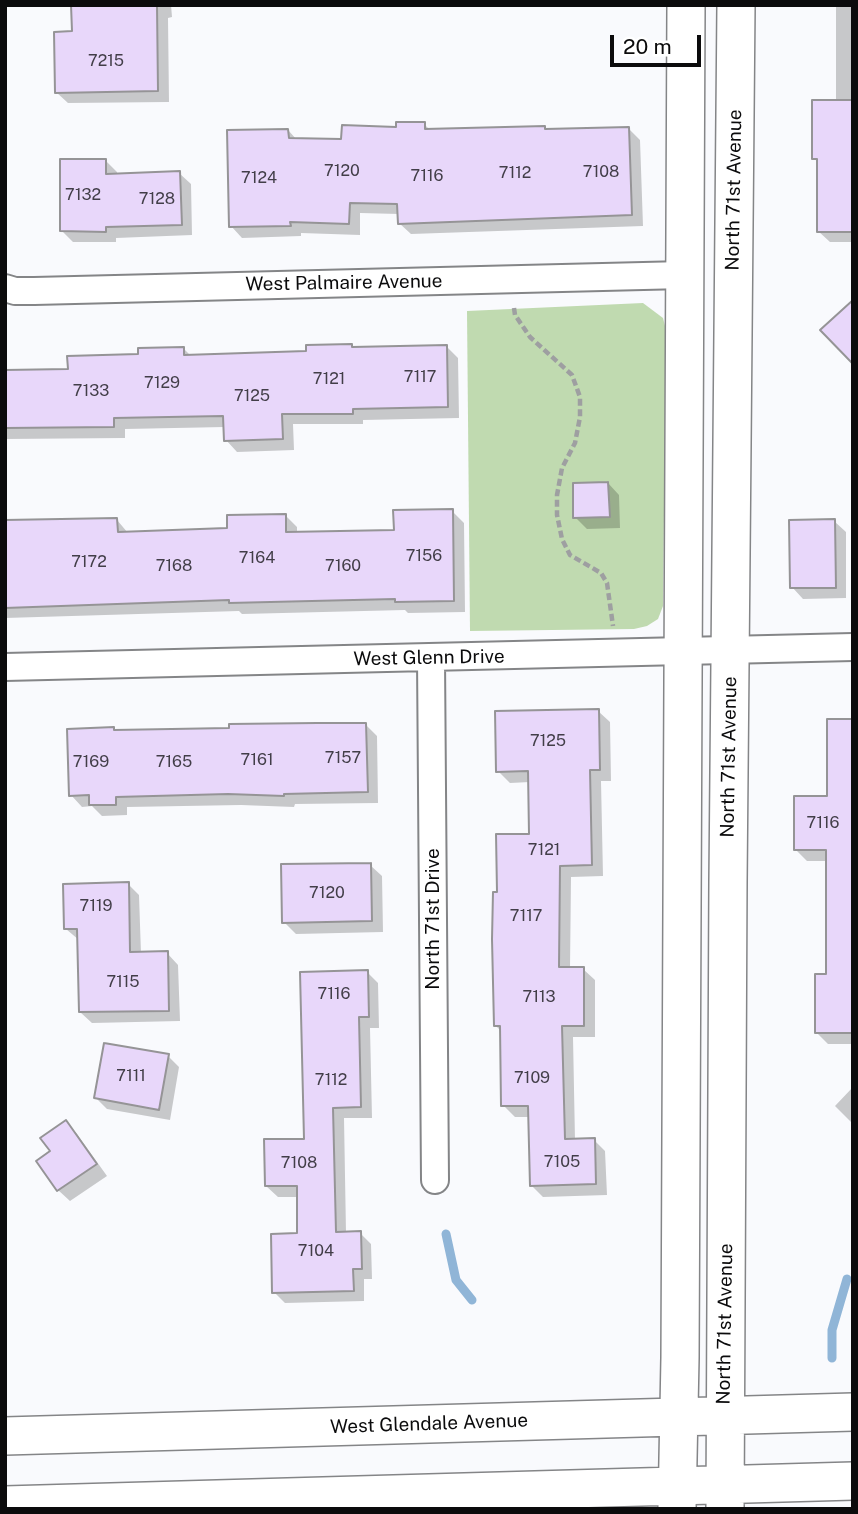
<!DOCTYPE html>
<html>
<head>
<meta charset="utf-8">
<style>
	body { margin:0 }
	#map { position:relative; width:858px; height:1514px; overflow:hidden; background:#f9fafd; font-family:"Public Sans",sans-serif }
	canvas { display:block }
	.frame { position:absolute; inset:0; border:7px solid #0b0b0c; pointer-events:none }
	.scale { position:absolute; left:610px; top:35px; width:91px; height:32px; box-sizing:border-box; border:4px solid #0b0b0c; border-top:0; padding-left:9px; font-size:21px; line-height:24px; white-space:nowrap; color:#0b0b0c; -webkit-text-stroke:5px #fff; paint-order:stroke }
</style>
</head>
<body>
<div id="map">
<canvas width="858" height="1514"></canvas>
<div class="frame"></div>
<div class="scale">20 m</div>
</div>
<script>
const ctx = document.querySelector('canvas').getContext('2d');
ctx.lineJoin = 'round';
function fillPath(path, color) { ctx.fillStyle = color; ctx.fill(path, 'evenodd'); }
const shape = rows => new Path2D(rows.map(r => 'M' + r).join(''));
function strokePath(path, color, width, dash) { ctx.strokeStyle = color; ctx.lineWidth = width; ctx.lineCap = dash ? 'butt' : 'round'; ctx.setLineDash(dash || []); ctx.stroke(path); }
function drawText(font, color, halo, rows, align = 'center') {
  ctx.font = font + ' "Public Sans",sans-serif'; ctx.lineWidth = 5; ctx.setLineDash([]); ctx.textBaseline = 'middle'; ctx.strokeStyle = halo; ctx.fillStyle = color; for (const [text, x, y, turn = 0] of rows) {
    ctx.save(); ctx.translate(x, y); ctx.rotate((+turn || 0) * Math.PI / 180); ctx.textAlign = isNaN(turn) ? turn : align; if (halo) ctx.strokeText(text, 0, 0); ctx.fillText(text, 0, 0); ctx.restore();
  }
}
fillPath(shape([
	[643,303,663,318,666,330,663,606,658,619,647,626,634,629,470,631,467,311]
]), '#c0dab0');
fillPath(shape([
	[73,5,171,5,172,17,168,18,169,102,68,103,56,92,74,33],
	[836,5,853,5,853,242,830,242,818,231,818,163,814,158,836,101],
	[424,124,431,131,545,127,548,131,628,128,640,140,643,226,411,234,399,223,399,214,360,213,360,235,301,233,301,236,242,238,231,226,288,130,297,140,343,141],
	[106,161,117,172,117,176,179,173,191,184,192,235,116,238,116,242,73,242,61,230],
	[308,347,447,347,458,358,459,418,363,420,363,424,293,424,294,450,237,452,226,440,225,427,125,429,125,438,5,439,5,372,69,371,184,349,192,357,308,353],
	[608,483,619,495,620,528,587,529,575,517],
	[452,511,464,523,465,612,408,613,405,610,242,614,239,611,5,618,5,521,117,520,128,533,229,529,285,515,297,527,297,534,396,532],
	[834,521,846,532,846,598,803,599,792,587],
	[598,711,610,722,611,781,601,781,603,876,571,877,570,969,583,969,595,980,595,1037,573,1037,575,1140,594,1140,605,1151,607,1195,543,1197,532,1186,530,1117,515,1117,503,1105,502,1032,496,1026,498,894,531,835,530,782,510,783,498,771],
	[853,721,853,1044,828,1044,816,1032,828,976,828,861,807,861,796,850,828,798],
	[366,725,377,736,378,803,295,804,294,807,241,805,127,807,127,815,102,816,92,806,82,807,71,795,116,732],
	[370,865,382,876,383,932,296,934,284,922],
	[128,884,139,895,141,954,167,953,178,965,180,1021,92,1023,80,1012,79,940,66,929],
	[367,972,378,983,379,1028,370,1028,372,1118,344,1118,346,1233,360,1233,371,1244,372,1279,364,1279,364,1301,285,1303,274,1292,299,1235,299,1197,278,1197,266,1186,305,1140],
	[168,1056,179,1067,170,1120,107,1109,96,1098],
	[853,1087,853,1124,835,1106],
	[66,1122,77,1134,107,1176,70,1201,58,1190,52,1152]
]), '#0003');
strokePath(shape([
	[446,1234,456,1280,472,1300],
	[832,1358,832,1330,847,1279]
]), '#90b5d7', 9);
const building = shape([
	[71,5,157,5,158,91,55,93,54,32,72,31,71,5],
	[812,100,853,100,853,232,817,232,817,159,812,159,812,100],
	[396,122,425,122,425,129,545,126,545,129,629,127,632,215,398,224,397,204,350,203,349,224,290,222,291,226,229,227,227,130,288,129,289,138,341,139,342,125,396,127,396,122],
	[60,159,106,159,106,174,180,171,182,225,106,227,106,232,60,231,60,159],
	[853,300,853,364,820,330,853,300],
	[352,344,352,347,447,345,448,407,353,409,353,414,282,414,283,439,224,441,223,416,114,418,114,427,5,428,5,370,68,369,67,356,138,354,138,348,184,347,184,355,306,351,306,345,352,344],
	[608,482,610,517,573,518,573,483,608,482],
	[453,509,454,601,395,602,395,599,229,603,229,600,5,608,5,520,117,518,118,532,227,528,227,515,286,514,286,532,394,530,393,510,453,509],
	[835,519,836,588,790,588,789,520,835,519],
	[599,709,600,770,590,770,592,865,560,866,559,967,584,967,584,1026,562,1026,565,1139,595,1138,596,1184,530,1186,528,1106,501,1106,500,1026,494,1026,492,939,493,892,497,892,496,834,529,834,528,771,496,772,495,711,599,709],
	[827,719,853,719,853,1033,815,1033,815,974,826,974,826,850,794,850,794,796,827,796,827,719],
	[317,723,366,723,368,792,284,794,284,796,228,794,116,797,116,805,89,805,89,795,69,796,67,729,114,727,114,730,229,728,229,724,317,723],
	[371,863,372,921,282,923,281,864,371,863],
	[129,882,130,952,168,951,169,1011,79,1012,77,929,64,929,63,884,129,882],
	[368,970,369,1017,359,1017,361,1107,333,1108,336,1232,361,1231,362,1269,353,1269,354,1291,272,1293,271,1234,297,1233,297,1186,265,1186,264,1139,304,1139,300,972,368,970],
	[104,1043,169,1054,159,1110,94,1098,104,1043],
	[66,1120,97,1164,57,1191,36,1161,50,1151,40,1138,66,1120]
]);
fillPath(building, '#e8d7fa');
strokePath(building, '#959496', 2);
const street = shape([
	[5,288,15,291,34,291,684,275],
	[431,658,435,1180],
	[5,667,853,647]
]);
const secondary = shape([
	[5,1436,853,1412],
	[5,1505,853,1481],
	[677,1509,680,1358,686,5],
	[725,1509,728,881,736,5]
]);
strokePath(street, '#848587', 30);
strokePath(secondary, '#848587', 40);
strokePath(shape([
	[514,308,515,315,530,337,572,375,580,397,580,417,575,443,562,468,557,495,557,515,562,539,570,555,601,573,607,583,613,626]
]), '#9e9fa1', 4.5, [7, 3.5]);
strokePath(street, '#fff', 26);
strokePath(secondary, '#fff', 37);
drawText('16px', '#423e48', null, [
	["7215",106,61],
	["7120",342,171],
	["7108",601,172],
	["7112",515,173],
	["7116",427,176],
	["7124",259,178],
	["7132",83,195],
	["7128",157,199],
	["7117",420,377],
	["7121",329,379],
	["7129",162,383],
	["7133",91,391],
	["7125",252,396],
	["7156",424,556],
	["7164",257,558],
	["7172",89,562],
	["7168",174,566],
	["7160",343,566],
	["7125",548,741],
	["7157",343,758],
	["7161",257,760],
	["7169",91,762],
	["7165",174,762],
	["7116",823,823],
	["7121",544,850],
	["7120",327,893],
	["7119",96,906],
	["7117",526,916],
	["7115",123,982],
	["7116",334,994],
	["7113",539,997],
	["7111",131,1076],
	["7109",532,1078],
	["7112",331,1080],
	["7105",562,1162],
	["7108",299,1163],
	["7104",316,1251]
]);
drawText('19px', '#0b0b0c', '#fff', [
	["North 71st Avenue",734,190,-89],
	["West Palmaire Avenue",344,283,-1],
	["West Glenn Drive",429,658,-1],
	["North 71st Avenue",729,757,-89],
	["North 71st Drive",433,919,-90],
	["North 71st Avenue",725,1324,-89],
	["West Glendale Avenue",429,1424,-2]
]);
</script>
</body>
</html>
